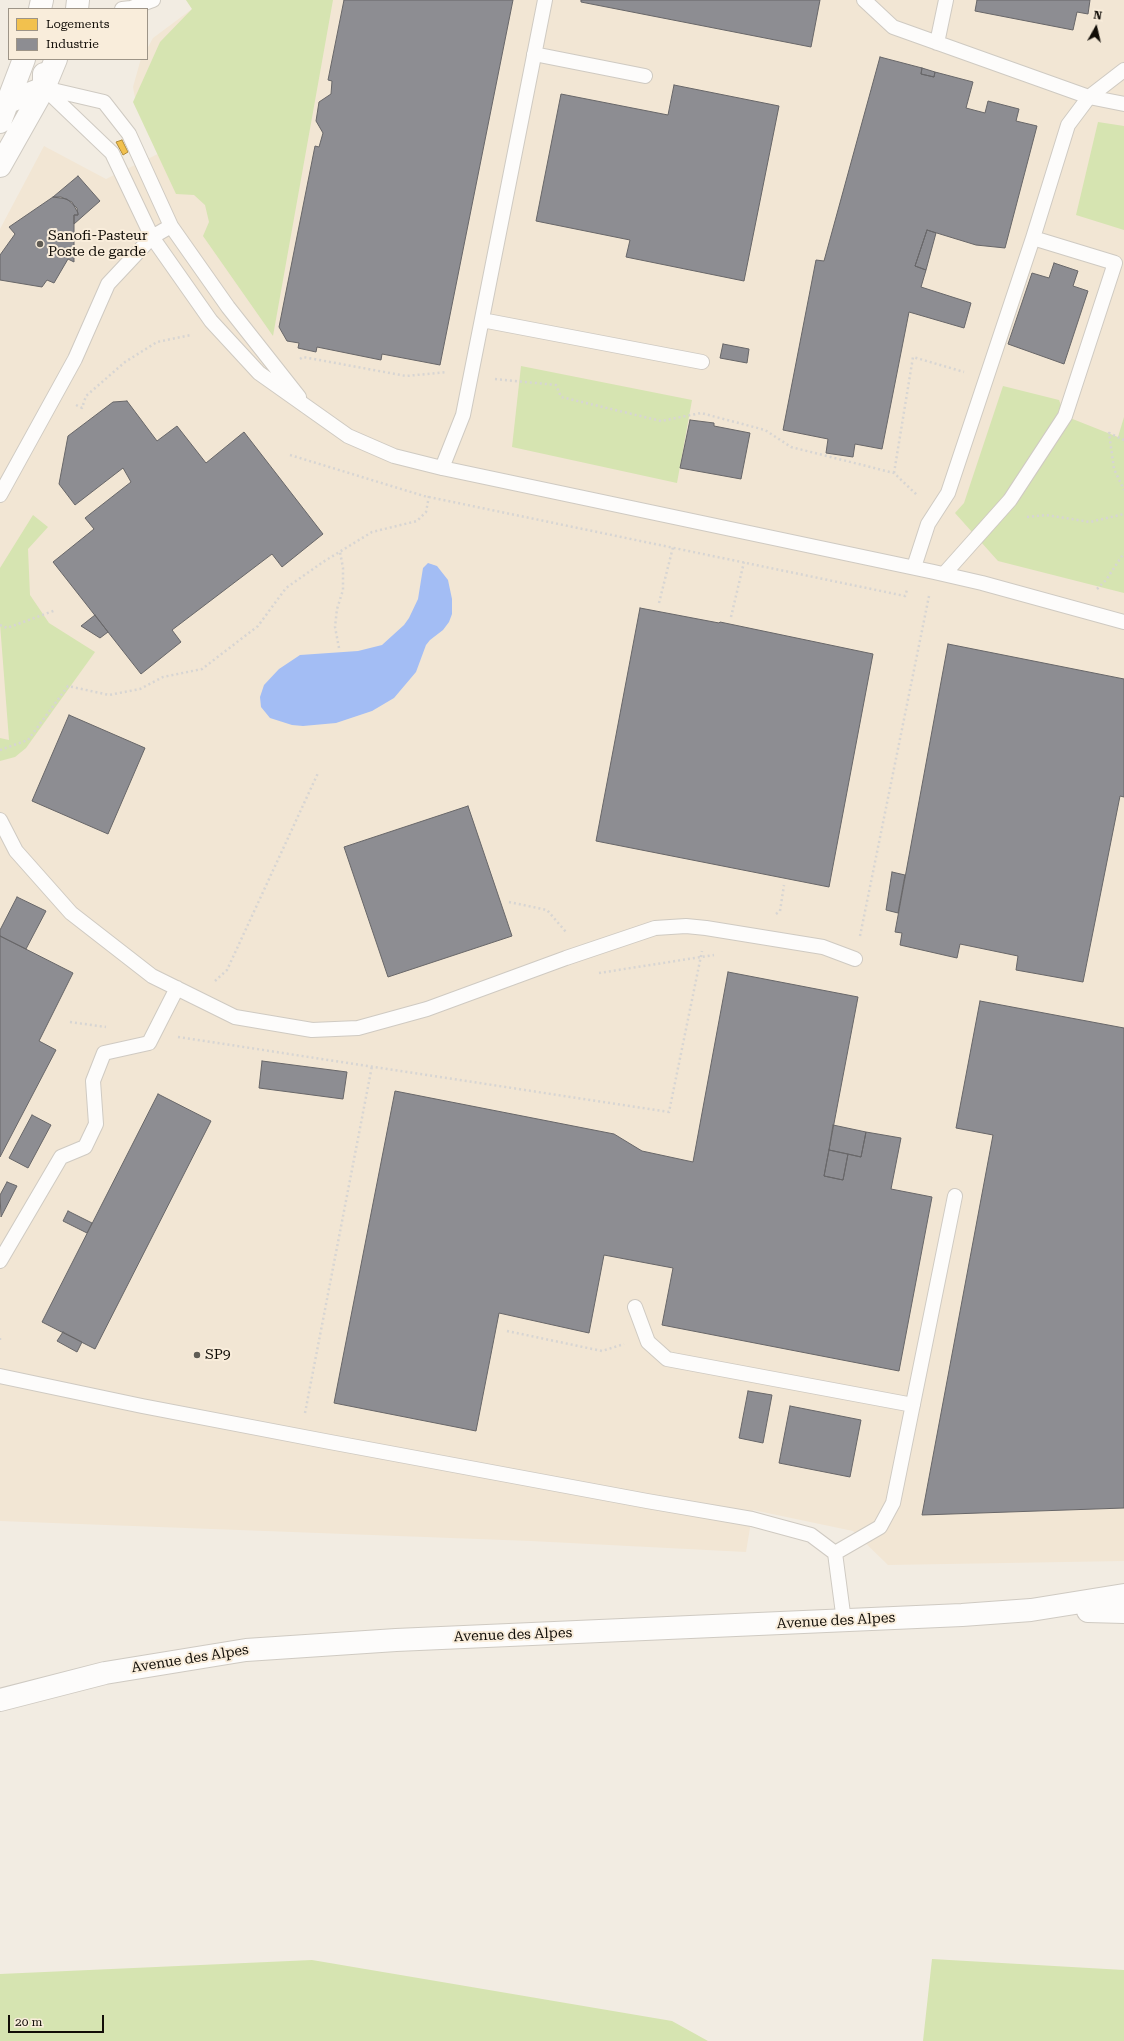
<!DOCTYPE html>
<html>
<head>
<meta charset="utf-8">
<style>
	body { margin:0 }
	#map { position:relative; width:1124px; height:2041px; overflow:hidden; background:#f2ece2; font-family:"Roboto Serif",serif }
	canvas { display:block }
	.legend { position:absolute; left:8px; top:8px; width:140px; height:52px; box-sizing:border-box; background:#f9eddb; border:1px solid #9d9487; margin:0; padding:5px 7px; list-style:none; font-size:12px; color:#120e08 }
	.legend li { display:flex; align-items:center; gap:8px; height:20px }
	.legend b { width:20px; border:1px solid #9d9487 }
	.north { position:absolute; left:1076px; top:8px; width:40px; height:40px; -webkit-text-stroke:3px #f9eddb; paint-order:stroke; rotate:8deg; font-size:11px; font-weight:700; line-height:16px; text-align:center; color:#120e08 }
	.north::after { content:''; display:block; margin:auto; width:14px; height:18px; background:#120e08; clip-path:polygon(50% 0,100% 100%,50% 72%,0 100%) }
	.scale { position:absolute; left:8px; top:2015px; width:96px; height:18px; box-sizing:border-box; border:2px solid #120e08; border-top:0; padding-left:5px; font-size:12px; line-height:14px; white-space:nowrap; color:#120e08; -webkit-text-stroke:3px #f9eddb; paint-order:stroke }
</style>
</head>
<body>
<div id="map">
<canvas width="1124" height="2041"></canvas>
<ul class="legend">
<li><b style="height:11px;background:#f2c14e"></b>Logements</li>
<li><b style="height:11px;background:#8d8d92"></b>Industrie</li>
</ul>
<div class="north">N</div>
<div class="scale">20 m</div>
</div>
<script>
const ctx = document.querySelector('canvas').getContext('2d');
ctx.lineJoin = 'round';
function fillPath(path, color) { ctx.fillStyle = color; ctx.fill(path, 'evenodd'); }
const shape = rows => new Path2D(rows.map(r => 'M' + r).join(''));
function strokePath(path, color, width, dash) { ctx.strokeStyle = color; ctx.lineWidth = width; ctx.lineCap = dash ? 'butt' : 'round'; ctx.setLineDash(dash || []); ctx.stroke(path); }
function drawText(font, color, halo, rows, align = 'center') {
  ctx.font = font + ' "Roboto Serif",serif'; ctx.lineWidth = 4; ctx.setLineDash([]); ctx.textBaseline = 'middle'; ctx.strokeStyle = halo; ctx.fillStyle = color; for (const [text, x, y, turn = 0] of rows) {
    ctx.save(); ctx.translate(x, y); ctx.rotate((+turn || 0) * Math.PI / 180); ctx.textAlign = isNaN(turn) ? turn : align; if (halo) ctx.strokeText(text, 0, 0); ctx.fillText(text, 0, 0); ctx.restore();
  }
}
fillPath(shape([
	[186,0,1124,0,1124,1561,888,1565,853,1531,753,1510,746,1552,531,1541,0,1521,0,229,44,146,106,179,162,152,136,103,133,87,140,62,141,59,147,59,147,49,153,38,192,9]
]), '#f2e6d4');
fillPath(shape([
	[186,0,333,0,273,336,203,236,209,222,205,205,194,195,176,194,133,102,160,42,192,9],
	[1098,122,1124,126,1124,230,1076,215],
	[521,366,692,400,677,483,512,447],
	[1003,386,1059,400,1065,416,1118,437,1124,417,1124,593,998,561,955,513,964,503],
	[33,515,48,527,28,549,30,595,49,623,95,652,26,748,15,757,0,761,0,738,9,740,0,624,0,568],
	[932,1959,1124,1970,1124,2041,923,2041],
	[312,1960,672,2021,708,2041,0,2041,0,1974]
]), '#d6e4b1');
fillPath(shape([
	[428,563,437,566,448,580,452,599,452,614,449,622,443,630,430,640,426,645,416,672,394,698,372,711,336,723,303,726,292,725,270,718,261,707,260,697,264,685,279,669,300,655,358,651,382,645,404,625,409,618,418,599,423,568]
]), '#a3bdf4');
const homes = shape([
	[122,140,128,152,123,155,116,142,122,140]
]);
fillPath(homes, '#f2c14e');
strokePath(homes, '#af8b39', 1);
const industry = shape([
	[344,0,513,0,440,365,382,354,381,360,317,347,316,352,298,348,299,343,287,341,279,327,315,146,319,147,323,133,316,121,319,102,331,94,332,81,328,80,344,0],
	[581,0,820,0,811,47,581,2,581,0],
	[977,0,1090,0,1088,14,1077,12,1073,30,975,11,977,0],
	[880,57,922,68,921,74,934,77,935,72,973,82,966,108,985,113,988,101,1019,109,1016,121,1037,126,1005,248,976,245,927,230,915,266,926,270,921,287,971,303,964,328,909,312,882,449,855,444,853,457,826,453,828,439,783,430,816,260,824,261,880,57],
	[922,68,935,72,934,77,921,74,922,68],
	[674,85,779,106,744,281,626,257,630,240,536,221,561,94,668,115,674,85],
	[78,176,100,201,74,224,74,215,78,215,78,213,72,202,61,197,53,197,78,176],
	[53,197,67,199,77,208,78,215,74,215,74,262,68,259,54,283,47,280,42,287,0,280,0,255,15,234,9,227,53,197],
	[927,230,936,233,926,270,915,266,927,230],
	[1054,263,1078,271,1073,286,1088,291,1064,364,1008,344,1032,273,1049,278,1054,263],
	[723,344,749,349,747,363,720,358,723,344],
	[127,401,157,441,177,426,206,463,244,432,323,534,282,567,272,554,172,630,181,642,141,674,53,562,94,529,85,518,131,482,123,468,75,505,59,484,68,436,113,402,127,401],
	[690,420,714,423,714,426,750,433,741,479,680,468,690,420],
	[640,608,719,623,720,622,873,654,829,887,596,841,640,608],
	[95,615,108,632,100,638,81,626,95,615],
	[948,644,1124,679,1124,797,1120,796,1083,982,1016,970,1018,956,960,944,957,958,900,945,902,933,895,932,948,644],
	[69,715,145,748,108,834,32,801,69,715],
	[468,806,512,936,388,977,344,847,468,806],
	[892,872,905,875,898,913,886,910,892,872],
	[17,897,46,911,26,949,0,936,0,930,17,897],
	[0,936,73,973,39,1041,56,1050,0,1157,0,936],
	[728,972,858,997,824,1176,843,1180,848,1154,861,1157,866,1132,901,1138,891,1189,932,1197,899,1371,662,1325,673,1268,604,1255,589,1333,499,1313,476,1431,334,1403,395,1091,614,1134,642,1151,693,1162,728,972],
	[980,1001,1124,1028,1124,1508,922,1515,993,1135,956,1128,980,1001],
	[262,1061,347,1072,343,1099,259,1088,262,1061],
	[158,1094,211,1121,95,1349,42,1322,158,1094],
	[32,1115,51,1125,28,1168,9,1158,32,1115],
	[833,1125,866,1132,861,1157,829,1150,833,1125],
	[829,1150,848,1154,843,1180,824,1176,829,1150],
	[7,1182,17,1186,1,1217,0,1195,7,1182],
	[68,1211,92,1223,87,1233,63,1221,68,1211],
	[63,1332,82,1342,77,1352,57,1341,63,1332],
	[748,1391,772,1395,763,1443,739,1438,748,1391],
	[790,1406,861,1420,850,1477,779,1463,790,1406]
]);
fillPath(industry, '#8d8d92');
strokePath(industry, '#686769', 1);
const service = shape([
	[864,0,893,27,1089,97,1124,104],
	[122,9,131,8,153,0],
	[937,43,946,0],
	[534,54,645,76],
	[44,88,112,153,152,237,211,321,259,373,348,436,394,456,442,468,934,572,982,583,1124,622],
	[44,88,104,102,129,134,171,226,228,307,299,397],
	[482,320,702,362],
	[442,468,463,415,545,0],
	[0,495,75,359,108,284,152,237,171,226],
	[914,567,928,524,948,493,1033,238,1068,125,1089,97,1124,70],
	[944,574,1010,500,1065,416,1115,263,1033,238],
	[0,820,16,851,71,913,152,976,235,1017,312,1030,358,1028,427,1009,566,958,655,928,686,926,706,928,823,947,855,959],
	[0,1261,61,1157,85,1147,96,1124,93,1081,104,1053,149,1043,177,988],
	[635,1307,648,1342,667,1359,913,1405],
	[0,1376,142,1406,330,1442,647,1501,752,1519,811,1535,835,1553,844,1621],
	[835,1553,880,1527,893,1503,955,1196]
]);
const minor = shape([
	[8,102,44,88,44,74]
]);
const secondary = shape([
	[40,9,42,0],
	[77,9,78,0],
	[0,122,24,59],
	[0,166,44,88,56,59]
]);
const primary = shape([
	[1088,1611,1124,1612],
	[0,1700,105,1673,246,1650,396,1640,962,1615,1031,1610,1124,1595]
]);
strokePath(service, '#cfcac2', 16);
strokePath(minor, '#cfcac2', 24);
strokePath(secondary, '#cfcac2', 24);
strokePath(primary, '#cfcac2', 24);
strokePath(shape([
	[300,359,303,357,406,376,447,372],
	[495,379,556,385,561,397,661,421,701,413,765,430,791,447,894,473,918,496],
	[76,405,82,408,86,396,125,362,157,342,191,335],
	[1124,440,1109,433,1114,469,1124,490],
	[290,455,424,496,905,596,907,590],
	[894,473,913,357,964,372],
	[1027,517,1046,515,1090,522,1124,514],
	[1097,589,1106,580,1124,553],
	[659,603,673,547],
	[731,617,744,562],
	[0,625,7,628,56,610],
	[339,648,335,627,337,609,343,590,343,568,340,552],
	[0,750,28,740,68,686,109,695,140,689,163,677,202,669,258,626,286,588,323,562,372,532,417,521,426,512,429,496],
	[509,902,547,910,566,932],
	[776,914,780,911,784,885],
	[860,936,929,596],
	[599,973,714,955],
	[215,981,227,970,318,773],
	[70,1022,106,1027],
	[178,1037,669,1112,702,951],
	[507,1331,602,1351,624,1344],
	[0,1338,0,1341],
	[305,1413,372,1066]
]), '#d7d5d3', 2.5, [2, 3]);
strokePath(service, '#fdfcfb', 14);
strokePath(minor, '#fdfcfb', 22);
strokePath(secondary, '#fdfcfb', 22);
strokePath(primary, '#fdfcfb', 22);
for (const [x, y, r, color] of [
	[40,244,4,"#605c54"],
	[197,1355,4,"#605c54"]
]) { const dot = new Path2D(); dot.arc(x, y, r, 0, 2 * Math.PI); ctx.fillStyle = color; ctx.fill(dot); strokePath(dot, '#f9eddb', 1.5); }
drawText('14px', '#120e08', '#f9eddb', [
	["Sanofi-Pasteur",48,236],
	["Poste de garde",48,252],
	["SP9",205,1355]
], 'left');
drawText('14px', '#120e08', '#f9eddb', [
	["Avenue des Alpes",836,1621,-3],
	["Avenue des Alpes",513,1635,-2],
	["Avenue des Alpes",190,1659,-9]
]);
</script>
</body>
</html>
